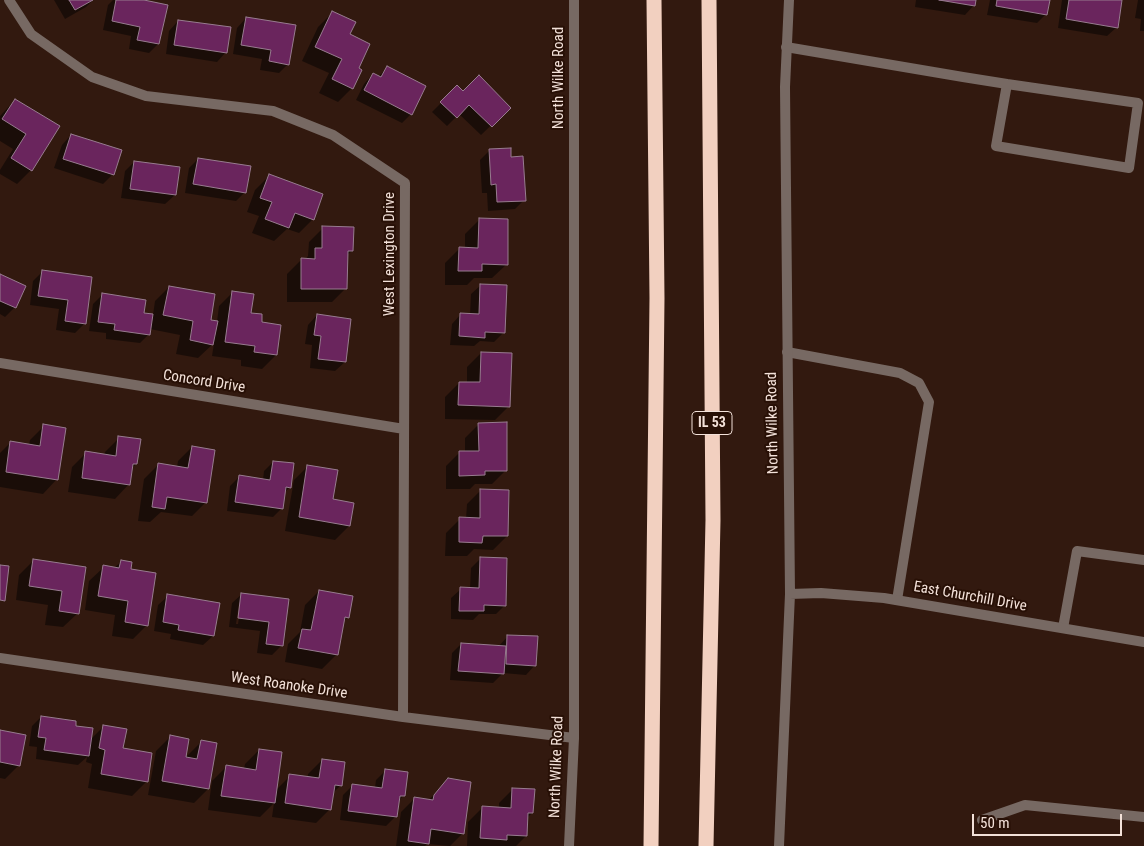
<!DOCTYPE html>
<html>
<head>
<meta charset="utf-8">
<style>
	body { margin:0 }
	#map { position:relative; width:1144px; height:846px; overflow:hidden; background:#32190f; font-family:"Roboto Condensed",sans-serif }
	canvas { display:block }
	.scale { position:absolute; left:972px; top:814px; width:150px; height:22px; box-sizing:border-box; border:2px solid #f3e1d9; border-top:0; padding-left:6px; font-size:15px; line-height:18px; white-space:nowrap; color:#f3e1d9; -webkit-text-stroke:4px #281006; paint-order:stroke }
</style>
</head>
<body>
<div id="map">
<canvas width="1144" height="846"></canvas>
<div class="scale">50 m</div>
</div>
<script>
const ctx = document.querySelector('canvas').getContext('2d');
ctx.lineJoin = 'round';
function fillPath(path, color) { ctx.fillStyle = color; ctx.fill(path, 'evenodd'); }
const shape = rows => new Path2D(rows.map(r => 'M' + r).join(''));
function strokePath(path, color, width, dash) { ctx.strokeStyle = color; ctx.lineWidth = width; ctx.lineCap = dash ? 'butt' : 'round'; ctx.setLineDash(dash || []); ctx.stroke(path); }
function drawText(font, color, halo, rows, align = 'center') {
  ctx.font = font + ' "Roboto Condensed",sans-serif'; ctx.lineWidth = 4; ctx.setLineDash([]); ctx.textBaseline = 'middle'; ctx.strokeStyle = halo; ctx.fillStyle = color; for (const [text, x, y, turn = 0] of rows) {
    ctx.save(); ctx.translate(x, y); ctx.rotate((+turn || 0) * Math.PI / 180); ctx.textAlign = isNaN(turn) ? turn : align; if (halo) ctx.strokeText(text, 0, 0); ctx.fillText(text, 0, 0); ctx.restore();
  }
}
fillPath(shape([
	[54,0,93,0,86,7,65,19],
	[113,0,138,0,158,44,149,53,129,49,131,36,103,30,108,5],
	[916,0,975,0,974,5,965,15,915,7],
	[990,0,1048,0,1046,14,1037,23,987,15],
	[1062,0,1121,0,1117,27,1107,36,1058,28],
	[1138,0,1144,0,1144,31,1140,31,1141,19,1135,18],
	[332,13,349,35,357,69,352,88,338,102,319,93,329,73,302,61,318,27],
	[246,18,288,64,279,73,260,70,262,59,233,54,237,28],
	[178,21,226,52,217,62,166,54,169,31],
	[387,68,411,114,402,123,356,100,364,84,373,74,378,77],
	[457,87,463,93,509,108,481,135,459,114,447,126,432,112],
	[15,100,58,127,31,170,17,184,0,174,0,170,13,149,0,141,0,116],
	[71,135,120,151,112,175,103,184,54,168,62,145],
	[489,151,510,158,524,200,515,209,488,211,487,193,482,193,480,160],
	[198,159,245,192,236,201,185,193,189,168],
	[134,162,175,195,165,204,121,198,125,171],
	[269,176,313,219,299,233,287,229,274,241,252,233,259,216,247,212,255,190],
	[479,220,507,264,492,278,474,278,467,285,445,285,445,263,459,249,465,249,465,234],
	[323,228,352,251,346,256,346,288,332,302,287,302,287,274,301,260,305,260,308,256,309,242],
	[42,272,91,278,85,323,75,333,56,330,59,309,30,305,33,281],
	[0,275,15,307,5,317,0,314],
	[481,285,504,332,494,342,480,341,474,346,450,345,452,324,461,314,470,315,471,294],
	[169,287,209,321,217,322,219,306,233,292,250,314,260,323,280,326,276,355,262,369,241,366,241,360,212,356,214,343,198,358,176,354,180,335,150,329,149,334,140,343,106,339,106,333,89,331,93,304,102,295,142,314,153,315,155,301],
	[317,315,345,362,335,371,310,368,312,345,305,344,308,325],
	[481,353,509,406,495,420,445,419,445,397,459,383,467,383,467,367],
	[479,424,506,470,492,484,475,484,470,489,446,489,446,466,460,452,465,452,465,438],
	[44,426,57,479,43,494,0,487,0,453,11,442,29,445,30,440],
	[119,438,136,464,131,469,129,484,115,499,68,492,72,467,86,453,104,455,105,452],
	[192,447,206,502,192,516,161,512,150,522,138,521,144,479,158,465,177,467,178,461],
	[273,462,290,487,284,493,282,508,273,517,227,511,230,486,239,477,263,480,264,471],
	[308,466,349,526,335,540,285,531,294,480],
	[481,490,507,536,493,550,474,549,467,556,445,556,446,533,460,519,466,519,467,504],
	[480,559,505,605,496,614,479,614,473,620,451,619,451,598,461,589,470,589,471,568],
	[33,561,84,569,78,613,63,627,45,625,48,605,16,600,19,575],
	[121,562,130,570,147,625,133,639,112,636,115,615,85,610,89,581,104,567,114,568],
	[319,591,348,617,342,623,336,655,322,669,285,662,288,644,300,632,305,605],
	[242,594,288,600,282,645,272,655,257,653,260,631,229,627,232,603],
	[239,603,241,603,238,624,236,624],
	[168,596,213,636,203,645,170,639,171,634,154,631,158,605],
	[508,636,535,665,526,675,503,673,493,683,450,680,452,653,461,644,498,647],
	[41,717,74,727,90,740,104,726,146,782,132,796,88,788,92,764,86,762,87,757,78,765,36,759,37,747,29,746,32,726],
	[0,731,19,765,5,779,0,778],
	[170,737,185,758,201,742,208,789,194,803,148,795,156,751],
	[259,750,276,790,290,776,308,778,308,774,322,760,341,785,332,794,330,809,316,823,272,817,274,803,260,817,208,810,212,781,226,767,244,769,245,764],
	[385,771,403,796,398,802,396,816,386,826,340,820,343,795,352,786,375,788,376,780],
	[448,780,463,833,450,846,427,844,425,846,396,846,401,812,415,798,429,800],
	[513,789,532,813,527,818,526,836,516,846,467,846,468,822,482,808,499,809,499,803]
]), '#0007');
const building = shape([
	[69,0,93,0,75,10,69,0],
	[116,0,144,0,168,5,159,44,137,40,140,27,112,21,116,0],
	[939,0,976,0,975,6,939,0],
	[997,0,1050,0,1047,15,996,6,997,0],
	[1069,0,1122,0,1118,28,1066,19,1069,0],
	[332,11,356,22,350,34,370,44,359,68,362,70,353,89,332,79,342,59,315,47,332,11],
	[246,17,296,25,289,65,269,61,271,50,241,45,246,17],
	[178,20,231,27,227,53,174,45,178,20],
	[387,66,426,86,412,115,364,90,373,73,381,77,387,66],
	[479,75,511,108,492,127,469,105,457,118,440,102,457,85,463,91,479,75],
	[15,99,60,126,32,171,11,158,26,134,2,119,15,99],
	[71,134,122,150,114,175,63,159,71,134],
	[511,148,511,157,523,156,526,201,497,202,496,184,491,185,489,149,511,148],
	[198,158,251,166,246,193,193,184,198,158],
	[134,161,180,167,176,195,130,189,134,161],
	[269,174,323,194,314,220,295,213,289,228,265,219,272,202,260,198,269,174],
	[479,218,508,219,508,265,482,264,482,271,458,271,459,247,478,248,479,218],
	[322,226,354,227,353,251,348,251,347,289,301,289,301,258,315,259,315,248,322,248,322,226],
	[42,270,92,277,86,324,65,321,68,300,38,296,42,270],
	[0,274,26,286,16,308,0,301,0,274],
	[480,284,507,285,505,333,485,332,485,338,459,336,460,313,479,314,480,284],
	[169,286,215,294,211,320,218,321,213,345,190,340,193,321,163,315,169,286],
	[232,291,254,294,251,313,262,314,262,322,281,325,277,355,254,352,255,346,225,342,232,291],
	[102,293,146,300,144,313,153,314,150,335,114,330,115,324,98,322,102,293],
	[317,314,351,319,346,362,318,359,321,336,314,335,317,314],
	[481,352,512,353,510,407,458,405,459,382,480,382,481,352],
	[507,422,507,471,485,471,485,475,459,476,459,451,479,451,478,423,507,422],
	[43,424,66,428,58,480,6,472,10,441,40,446,43,424],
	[118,436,141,439,137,464,133,464,130,485,82,478,85,451,116,456,118,436],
	[192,446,215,450,207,503,167,497,165,509,152,507,158,463,188,468,192,446],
	[273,461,294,463,291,488,286,487,283,509,235,502,239,475,270,480,273,461],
	[307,465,338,470,333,499,354,503,350,526,299,517,307,465],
	[480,489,509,490,508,536,483,536,482,543,459,542,459,517,480,518,480,489],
	[480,557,507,558,506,606,484,605,484,611,459,611,460,587,479,588,480,557],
	[33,559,86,567,79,614,59,611,62,591,29,586,33,559],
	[121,560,132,562,131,569,156,573,148,626,125,622,128,601,98,596,103,565,119,568,121,560],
	[0,565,9,566,5,601,0,600,0,565],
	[319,590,353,596,349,618,345,617,338,655,298,648,302,629,311,630,319,590],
	[241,593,289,599,283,646,266,644,269,622,238,618,241,593],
	[167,594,220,603,214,636,178,630,179,625,163,622,167,594],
	[507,635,538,636,536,666,506,664,507,635],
	[461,643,506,646,504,674,458,671,461,643],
	[41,716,76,721,76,726,93,728,89,756,44,750,46,738,38,737,41,716],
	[103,725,127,729,123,748,152,753,148,782,101,774,105,750,99,748,103,725],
	[0,730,26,735,20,766,0,762,0,730],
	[170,735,189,739,186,757,197,759,201,740,217,743,209,789,162,781,170,735],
	[259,749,282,752,275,803,221,796,226,765,256,770,259,749],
	[322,759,345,762,342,786,335,785,331,810,285,803,289,774,319,778,322,759],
	[385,769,408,772,405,796,400,796,397,817,348,811,352,784,382,788,385,769],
	[448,778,471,782,464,834,431,829,429,844,408,841,414,797,433,800,434,795,448,778],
	[512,788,535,789,533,813,528,813,527,836,507,835,507,840,480,838,482,806,511,808,512,788]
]);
fillPath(building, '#6a255d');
strokePath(building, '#987c90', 1);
strokePath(shape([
	[786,47,963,77,1007,84,1138,103,1129,168,996,146,1007,84],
	[787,352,900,373,919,383,929,402,897,600],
	[1063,628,1077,551,1144,560]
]), '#776963', 10);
strokePath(shape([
	[9,0,31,34,92,77,146,96,273,111,333,135,405,183,403,717],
	[0,363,404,429],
	[790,594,821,593,884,598,1144,642],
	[0,658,403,717,574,738],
	[982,820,1025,805,1144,817],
	[779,846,790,594,785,87,789,0]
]), '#776963', 10);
strokePath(shape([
	[569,846,574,738,574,0]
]), '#776963', 10);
strokePath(shape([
	[651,846,657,298,654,0],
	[706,846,713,520,709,0]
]), '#f2d0c0', 15);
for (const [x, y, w] of [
	[712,423,40]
]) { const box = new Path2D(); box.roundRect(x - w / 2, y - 11.5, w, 23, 4); ctx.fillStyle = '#281006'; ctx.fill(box); strokePath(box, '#f3e1d9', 1); }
drawText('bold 14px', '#f3e1d9', null, [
	["IL 53",712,423]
]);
drawText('15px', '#f3e1d9', '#281006', [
	["North Wilke Road",559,78,-90],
	["West Lexington Drive",390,254,-90],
	["Concord Drive",204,382,9],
	["North Wilke Road",773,423,-91],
	["East Churchill Drive",970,597,10],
	["West Roanoke Drive",289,686,8],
	["North Wilke Road",557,767,-88]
]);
</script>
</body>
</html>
